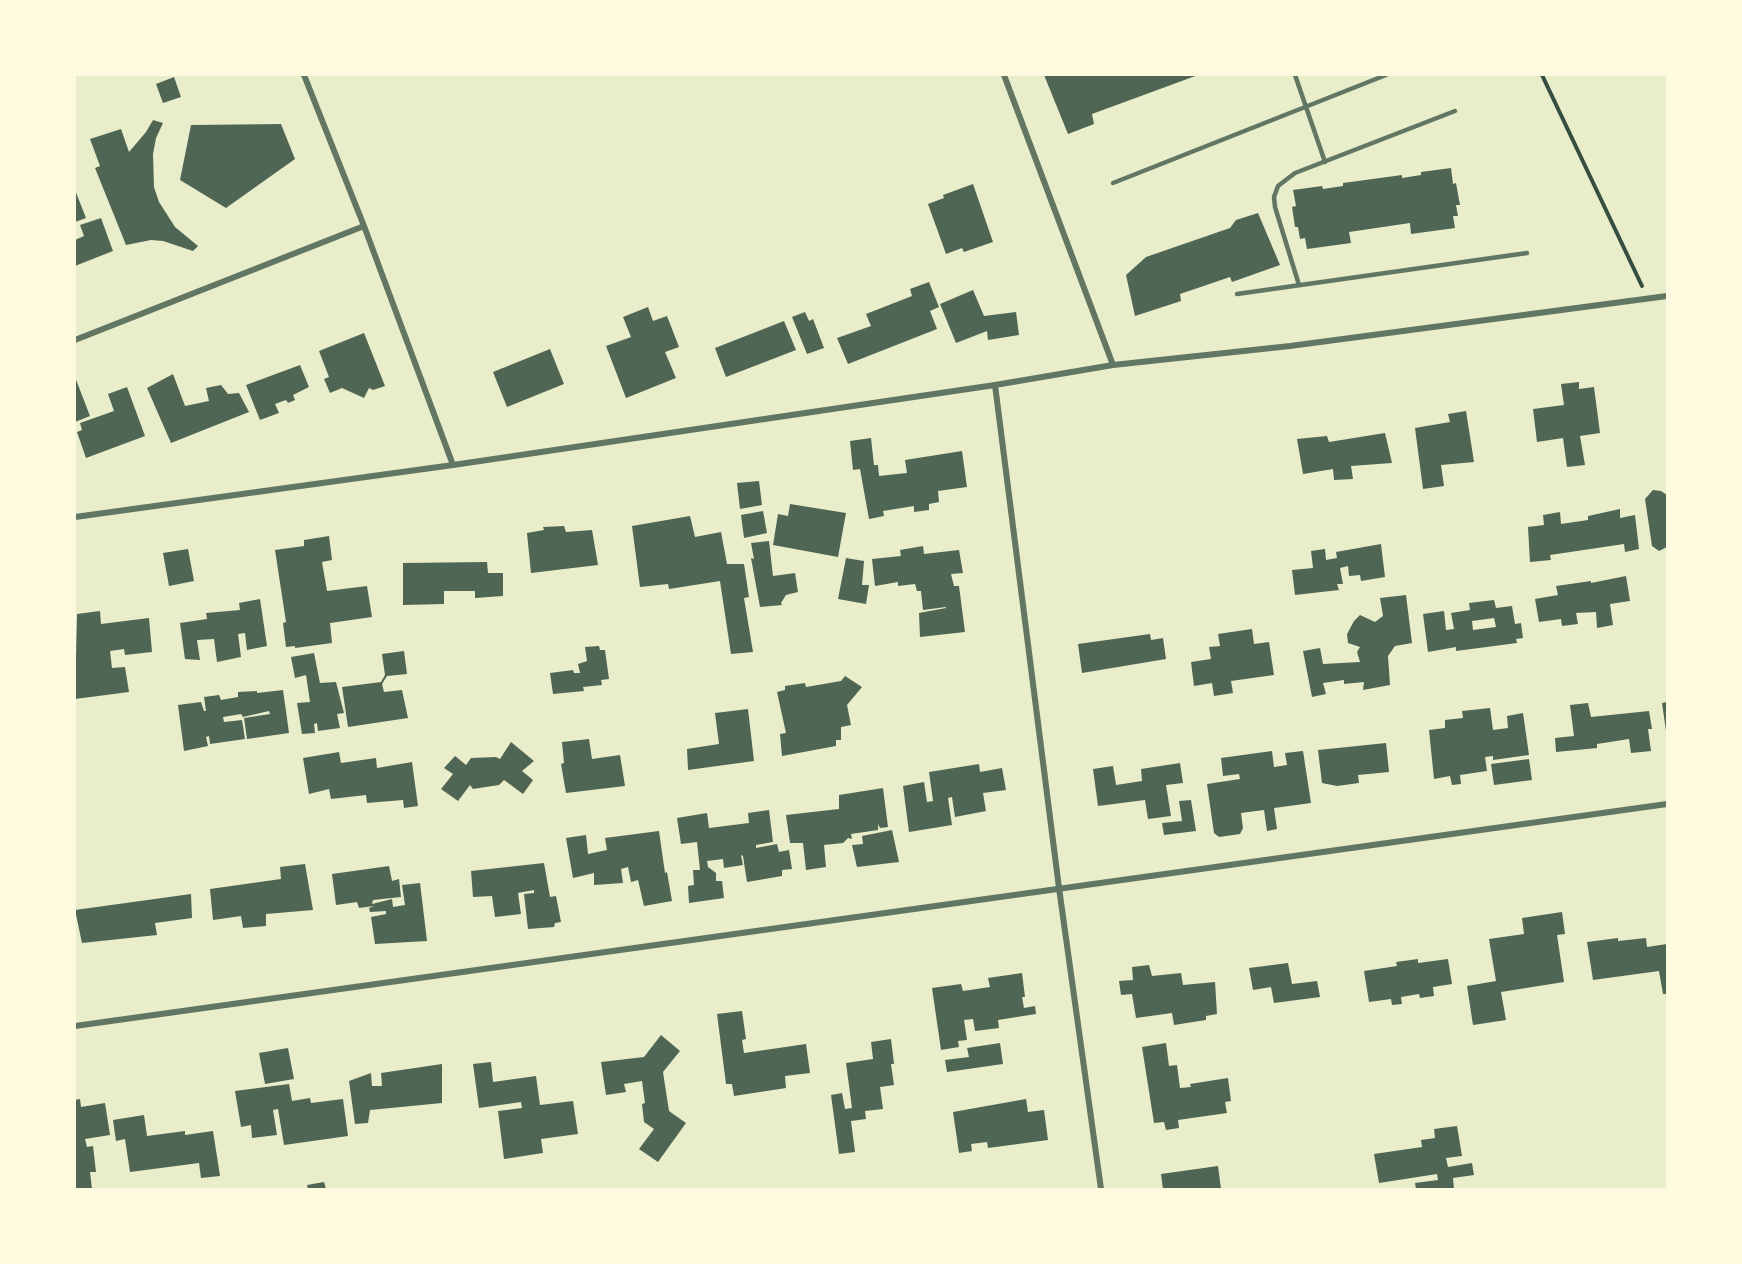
<!DOCTYPE html>
<html>
<head>
<meta charset="utf-8">
<style>
	body { margin:0 }
	#map { position:relative; width:1742px; height:1264px; overflow:hidden; background:#e9edc9; font-family:"Source Serif 4",serif }
	canvas { display:block }
	.frame { position:absolute; inset:0; border:76px solid #fefae0; pointer-events:none }
</style>
</head>
<body>
<div id="map">
<canvas width="1742" height="1264"></canvas>
<div class="frame"></div>
</div>
<script>
const ctx = document.querySelector('canvas').getContext('2d');
ctx.lineJoin = 'round';
function fillPath(path, color) { ctx.fillStyle = color; ctx.fill(path, 'evenodd'); }
const shape = rows => new Path2D(rows.map(r => 'M' + r).join(''));
function strokePath(path, color, width, dash) { ctx.strokeStyle = color; ctx.lineWidth = width; ctx.lineCap = dash ? 'butt' : 'round'; ctx.setLineDash(dash || []); ctx.stroke(path); }
fillPath(shape([
	[1044,75,1198,75,1092,114,1094,124,1068,134],
	[174,77,181,97,163,103,156,84],
	[153,120,163,123,156,138,153,154,154,187,159,202,175,227,198,246,193,251,163,241,151,240,126,245,95,168,100,166,90,139,121,129,129,152,146,132],
	[281,124,295,159,226,208,180,180,191,125],
	[1451,168,1453,184,1456,183,1460,205,1456,205,1458,216,1453,216,1455,228,1411,234,1410,223,1349,232,1351,243,1307,249,1305,238,1300,239,1298,227,1295,227,1292,207,1296,206,1293,190,1322,186,1323,189,1343,186,1343,183,1402,175,1402,178,1421,175,1421,172],
	[973,184,993,242,964,252,962,248,946,254,928,204,944,198,943,195],
	[75,190,86,218,75,222],
	[1258,213,1280,265,1232,282,1230,277,1180,294,1181,301,1135,316,1126,275,1146,257,1230,228,1236,220],
	[101,218,113,251,75,266,75,240,84,236,80,225],
	[929,282,939,307,930,311,937,329,848,364,837,338,871,326,866,314,912,296,910,289],
	[973,290,984,316,1016,312,1019,335,988,340,987,331,956,343,940,304],
	[648,307,653,321,667,316,679,347,665,352,676,378,626,398,606,346,631,337,623,317],
	[805,312,809,321,813,319,824,348,807,354,792,317],
	[784,321,796,350,726,377,715,348],
	[364,333,385,386,373,390,369,388,364,398,342,388,330,393,324,379,329,377,319,351],
	[550,349,564,384,507,407,493,372],
	[300,365,309,387,293,395,295,400,288,403,286,400,275,404,279,413,260,420,246,385],
	[173,374,185,406,209,401,206,388,221,385,228,394,239,393,249,412,171,443,147,388],
	[75,377,90,416,75,422],
	[1579,382,1579,389,1594,387,1600,433,1580,436,1585,465,1567,467,1563,438,1537,442,1533,409,1564,405,1561,384],
	[127,387,145,436,86,458,77,432,82,430,80,423,114,411,108,394],
	[1466,411,1474,462,1441,465,1444,486,1423,489,1415,428,1450,422,1448,414],
	[1385,433,1392,463,1351,466,1353,479,1334,480,1333,469,1303,474,1297,439,1327,436,1329,442],
	[871,438,874,465,878,465,879,476,907,473,905,460,962,451,967,487,938,491,939,502,929,504,929,510,914,512,914,506,883,511,884,516,869,519,860,469,853,470,850,441],
	[759,481,762,505,740,509,737,483],
	[1653,490,1661,491,1667,495,1667,547,1659,551,1652,546,1645,499],
	[790,504,846,513,838,557,773,545,778,514,788,516],
	[1620,509,1620,518,1635,515,1639,549,1625,552,1624,544,1550,555,1551,560,1530,562,1528,527,1544,525,1543,515,1560,512,1561,524,1588,520,1588,516],
	[763,511,767,533,744,538,741,515],
	[690,516,695,537,721,532,727,564,744,564,749,597,744,598,753,652,731,654,720,581,669,589,668,584,640,587,632,526],
	[564,526,566,532,592,530,598,565,531,573,527,533,544,530,543,527],
	[329,536,332,560,322,562,327,591,367,586,372,617,330,623,332,643,295,648,295,646,286,647,283,623,286,622,275,550,304,546,304,540],
	[769,541,773,576,795,573,798,592,786,595,781,603,782,605,760,607,751,558,754,559,751,543],
	[1381,544,1385,577,1361,581,1360,575,1349,576,1348,566,1340,568,1343,584,1337,584,1339,590,1295,595,1292,570,1313,568,1311,551,1325,549,1326,560,1337,558,1336,552],
	[923,546,924,554,959,550,963,573,951,574,954,586,959,586,965,632,920,637,919,613,946,608,946,607,923,610,921,591,917,591,915,584,898,586,898,582,875,586,872,559,901,556,900,550],
	[188,549,194,581,169,586,163,553],
	[846,558,864,561,862,585,869,585,866,604,838,599],
	[487,562,488,573,503,573,503,596,475,598,475,591,444,591,444,604,403,605,403,563],
	[1626,576,1630,601,1610,604,1613,625,1597,628,1596,612,1576,613,1578,624,1562,626,1561,619,1539,622,1535,599,1558,595,1556,586,1591,581,1591,583],
	[1406,595,1412,643,1395,646,1388,656,1390,685,1363,690,1364,682,1344,684,1344,680,1323,683,1326,694,1312,697,1303,651,1320,648,1323,664,1360,662,1357,652,1360,647,1348,643,1347,634,1354,621,1360,615,1375,622,1383,616,1380,598],
	[260,599,267,646,247,650,245,633,238,634,241,657,217,662,214,639,197,640,200,660,185,659,180,623,207,619,206,613,240,610,239,603],
	[1494,600,1496,608,1512,606,1515,624,1521,623,1523,638,1516,639,1517,643,1456,651,1456,647,1428,652,1423,614,1444,611,1446,630,1454,629,1451,613,1470,610,1469,603],
	[1494,618,1496,627,1473,630,1472,621],
	[100,611,101,624,149,618,152,652,125,655,124,649,110,651,112,668,125,667,129,692,75,699,77,614],
	[1252,629,1254,644,1269,642,1274,675,1231,681,1233,693,1214,696,1212,683,1194,686,1191,662,1211,659,1209,647,1220,646,1218,634],
	[1150,634,1151,640,1163,638,1166,659,1082,673,1078,644],
	[599,646,600,650,605,650,609,679,601,680,602,685,583,687,584,691,553,694,550,673,573,670,574,673,580,673,578,664,587,661,585,647],
	[404,651,407,674,387,676,382,684,384,692,402,690,408,718,348,727,342,687,381,682,385,675,382,654],
	[314,653,320,683,336,682,344,713,337,714,340,728,318,731,317,723,314,724,315,733,302,734,297,703,310,702,306,675,295,678,291,657],
	[845,676,862,687,847,705,851,725,841,727,841,740,836,740,836,746,782,756,780,734,786,733,777,692,785,690,785,686,805,683,806,687,841,681],
	[283,690,289,733,247,739,244,718,270,714,269,711,243,717,241,714,223,717,224,722,242,720,245,739,210,744,209,736,206,737,208,746,184,751,178,705,201,702,204,711,206,711,204,697,219,695,221,700,238,697,238,692,257,691,257,693],
	[1667,702,1667,731,1666,731,1662,703],
	[1588,703,1591,717,1649,711,1652,729,1648,729,1651,751,1631,753,1629,739,1597,744,1597,748,1556,752,1555,738,1574,736,1570,705],
	[1490,708,1493,730,1508,728,1507,716,1523,713,1529,755,1493,760,1493,756,1485,757,1487,771,1460,775,1461,784,1452,785,1450,776,1434,779,1429,730,1445,728,1445,720,1463,718,1462,711],
	[748,709,754,761,688,770,687,749,719,744,715,713],
	[589,739,592,759,620,755,625,786,566,793,561,764,564,763,562,742],
	[511,742,534,761,522,771,533,780,523,794,504,780,499,785,473,789,470,785,458,801,441,789,453,774,444,768,455,756,466,765,471,758,496,757,500,759],
	[1386,743,1389,772,1358,775,1359,783,1337,786,1322,783,1318,750],
	[1272,751,1274,767,1287,765,1285,753,1303,751,1311,803,1274,808,1277,829,1267,831,1264,810,1241,813,1243,828,1240,834,1219,837,1214,833,1207,784,1240,779,1239,774,1223,776,1221,758],
	[339,752,341,763,376,758,377,768,412,762,418,806,404,808,403,800,367,803,366,795,331,799,329,789,309,794,303,758],
	[1529,759,1532,780,1494,785,1491,764],
	[1180,763,1183,783,1166,785,1171,816,1148,819,1145,800,1098,806,1093,769,1113,766,1116,785,1142,781,1141,769],
	[979,764,980,772,1002,768,1006,790,983,793,986,811,955,817,952,797,948,798,952,825,909,832,903,786,924,782,927,802,933,801,929,772],
	[883,788,888,827,880,828,878,824,878,830,851,834,852,839,848,838,843,843,824,845,826,867,806,870,803,843,790,843,786,815,839,809,839,795],
	[1191,800,1196,831,1164,835,1162,823,1182,821,1179,801],
	[769,810,773,842,756,845,756,848,777,844,779,852,789,850,792,869,782,870,782,876,747,882,743,856,741,855,743,865,724,868,723,859,707,861,708,867,716,873,716,881,722,881,724,898,689,903,688,886,694,885,693,870,700,870,697,842,681,844,677,818,707,813,709,828,749,823,748,813],
	[892,830,899,862,857,867,852,845,863,844,862,836],
	[659,831,665,873,667,872,672,901,644,906,638,880,631,882,628,867,621,869,623,883,594,885,594,873,573,878,566,838,586,835,588,854,607,850,605,838],
	[544,863,550,897,556,896,561,922,555,923,554,927,528,929,524,894,534,893,534,890,518,893,521,914,495,917,492,896,473,897,471,871],
	[305,864,313,910,266,914,266,926,243,928,241,916,213,920,210,889,281,879,280,867],
	[389,866,392,881,399,879,401,897,373,900,372,904,392,899,393,907,405,905,402,885,420,883,427,941,375,944,371,917,386,914,386,911,370,912,369,908,374,906,359,908,357,902,336,905,332,874],
	[191,894,192,918,155,923,157,935,82,943,75,910],
	[1562,912,1565,934,1557,935,1564,982,1501,992,1506,1020,1473,1025,1467,986,1496,981,1489,939,1524,934,1522,918],
	[1618,938,1618,941,1646,938,1647,947,1667,944,1667,994,1663,994,1659,971,1593,980,1587,942],
	[1418,959,1418,963,1448,959,1452,984,1433,987,1434,996,1420,998,1419,994,1401,997,1402,1004,1392,1005,1391,999,1369,1002,1364,971,1397,966,1396,962],
	[1288,963,1292,984,1317,981,1320,997,1274,1003,1271,987,1253,990,1249,968],
	[1149,965,1152,976,1181,973,1183,985,1215,982,1217,1014,1206,1016,1206,1020,1174,1025,1172,1013,1136,1018,1132,994,1121,995,1119,981,1133,980,1132,967],
	[1022,973,1025,997,1022,997,1024,1008,1035,1006,1036,1014,998,1020,999,1028,975,1031,973,1019,964,1020,967,1040,958,1041,959,1047,941,1050,932,988,961,984,963,991,990,987,988,978],
	[742,1011,746,1039,742,1040,744,1053,806,1044,810,1073,785,1076,786,1088,734,1096,732,1084,726,1084,717,1014],
	[661,1035,680,1051,663,1072,669,1111,686,1123,658,1162,639,1149,654,1129,644,1122,642,1104,645,1103,642,1081,624,1084,626,1092,606,1095,601,1062,644,1057],
	[891,1039,894,1064,891,1064,894,1085,880,1087,883,1109,865,1111,866,1119,851,1121,855,1152,839,1154,831,1095,842,1093,845,1109,852,1108,846,1063,873,1059,871,1042],
	[1000,1043,1003,1064,947,1072,945,1060,969,1057,967,1048],
	[1166,1043,1169,1066,1177,1065,1180,1088,1191,1087,1190,1084,1228,1078,1231,1101,1225,1102,1227,1113,1178,1120,1179,1128,1166,1130,1164,1122,1154,1123,1142,1047],
	[288,1048,294,1079,265,1084,259,1053],
	[491,1062,493,1082,536,1076,540,1105,573,1101,578,1134,541,1139,543,1153,504,1159,498,1111,522,1108,521,1102,479,1108,473,1064],
	[442,1064,442,1103,370,1110,368,1123,355,1124,349,1081,371,1073,372,1086,382,1086,381,1073],
	[289,1084,292,1101,310,1098,311,1103,343,1099,348,1136,284,1145,278,1109,273,1110,277,1135,252,1138,251,1125,241,1127,235,1091],
	[80,1099,81,1107,105,1103,110,1135,85,1139,87,1147,93,1146,96,1172,90,1172,92,1189,75,1189,75,1100],
	[1026,1099,1028,1112,1044,1110,1048,1140,988,1148,987,1142,971,1144,972,1151,959,1153,953,1112],
	[144,1115,147,1136,185,1131,185,1135,213,1131,220,1176,201,1178,199,1163,130,1172,125,1139,116,1141,113,1120],
	[1457,1126,1462,1156,1446,1158,1448,1167,1472,1163,1474,1175,1453,1178,1454,1189,1416,1189,1415,1183,1438,1180,1437,1174,1379,1183,1374,1154,1422,1147,1421,1140,1435,1138,1434,1129],
	[1218,1166,1221,1189,1163,1189,1161,1174],
	[324,1182,326,1189,308,1189,307,1185]
]), '#4f6655');
strokePath(shape([
	[1542,75,1642,286]
]), '#344e41', 4);
strokePath(shape([
	[1295,75,1325,162],
	[1113,183,1386,75],
	[1299,285,1275,207,1274,197,1278,186,1295,173,1455,111],
	[1237,294,1527,253]
]), '#617663', 4.5);
strokePath(shape([
	[304,75,364,226,453,465],
	[1004,75,1113,365],
	[75,340,364,226],
	[995,385,1059,888,1101,1189],
	[75,517,453,465,995,385,1113,365,1290,346,1667,296],
	[75,1026,1667,804]
]), '#617663', 6);
</script>
</body>
</html>
